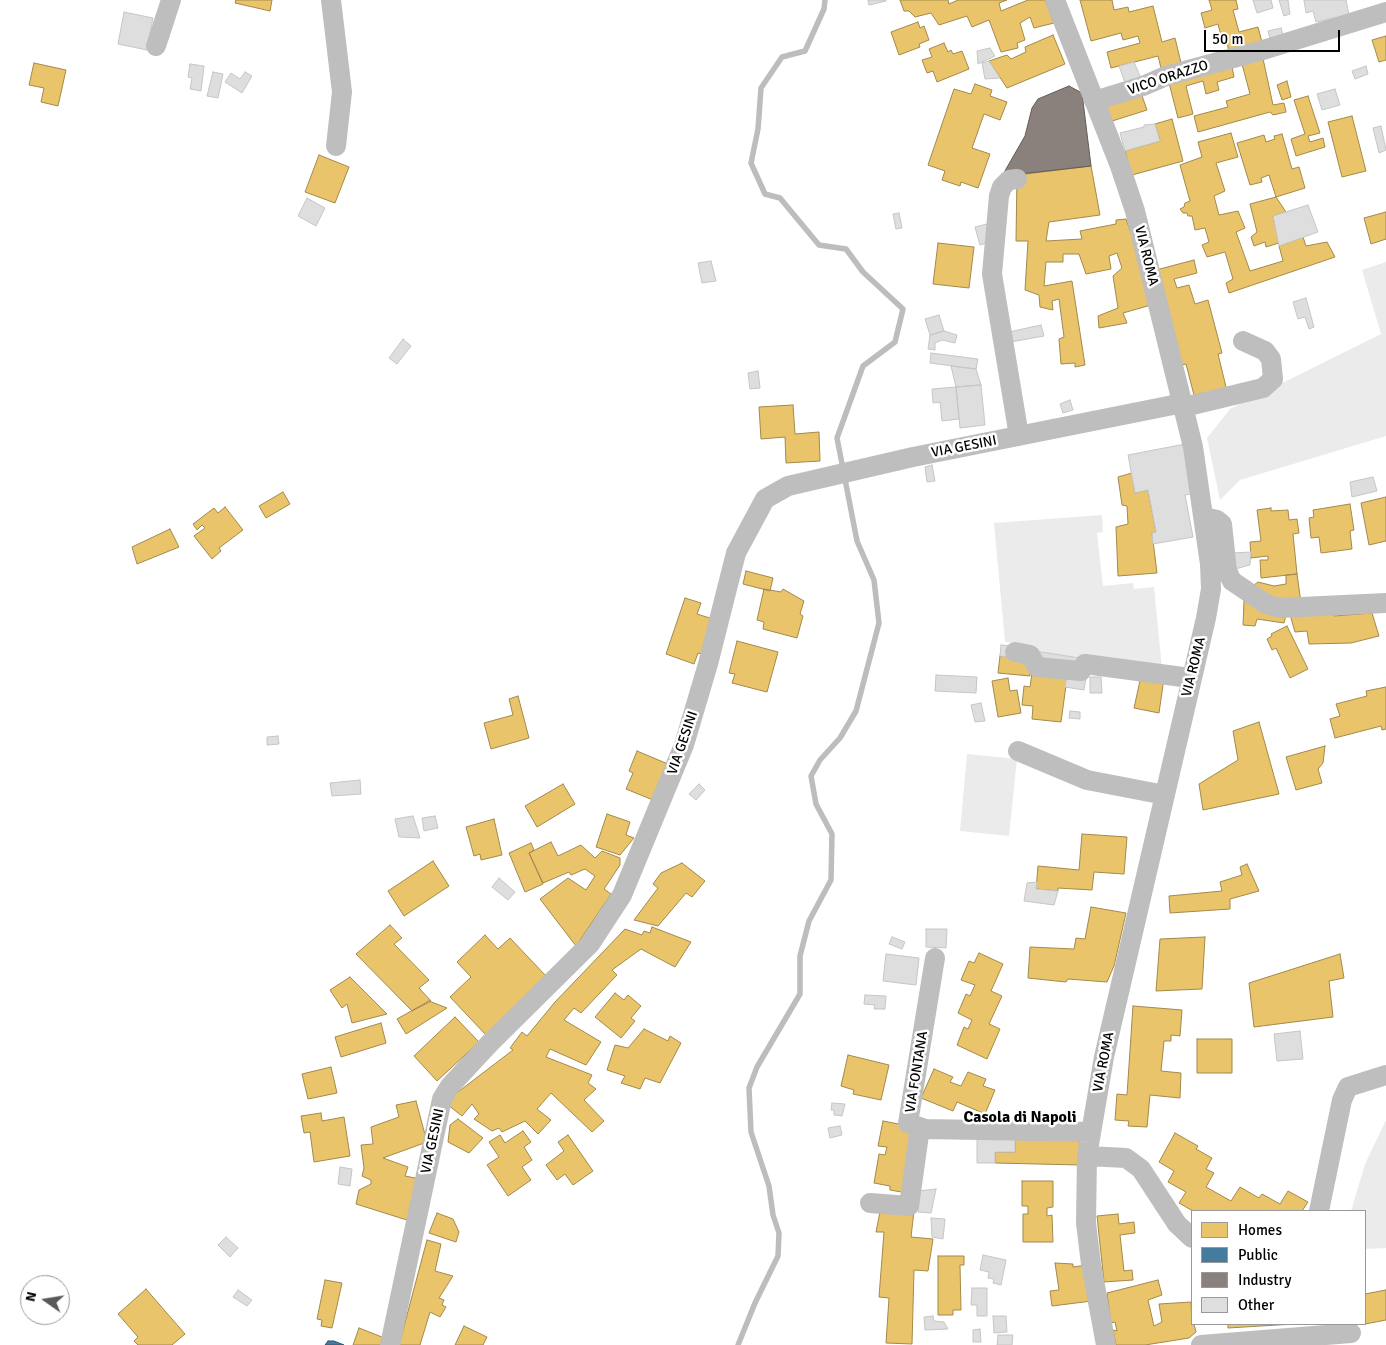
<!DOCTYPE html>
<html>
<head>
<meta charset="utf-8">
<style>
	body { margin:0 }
	#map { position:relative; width:1386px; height:1345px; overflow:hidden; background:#fff; font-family:Signika,sans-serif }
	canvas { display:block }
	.legend { position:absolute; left:1191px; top:1210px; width:175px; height:115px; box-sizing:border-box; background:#fff; border:1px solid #999; margin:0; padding:6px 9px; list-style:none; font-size:15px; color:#000 }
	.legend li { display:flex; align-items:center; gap:10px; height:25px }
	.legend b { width:25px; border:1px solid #999 }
	.north { position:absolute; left:20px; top:1275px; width:50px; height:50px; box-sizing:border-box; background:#fff; border:1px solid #999; border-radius:50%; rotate:283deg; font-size:14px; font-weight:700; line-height:20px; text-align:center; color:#000 }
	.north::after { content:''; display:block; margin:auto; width:18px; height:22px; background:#595959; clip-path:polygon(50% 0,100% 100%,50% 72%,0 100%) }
	.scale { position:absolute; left:1204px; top:30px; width:136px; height:22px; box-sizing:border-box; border:2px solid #000; border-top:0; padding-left:6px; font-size:15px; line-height:18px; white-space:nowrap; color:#000; -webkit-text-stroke:4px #fff; paint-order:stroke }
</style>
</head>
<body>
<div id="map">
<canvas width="1386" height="1345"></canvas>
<ul class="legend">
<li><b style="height:14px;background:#e9c46a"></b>Homes</li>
<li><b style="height:14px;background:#457b9d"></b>Public</li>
<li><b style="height:14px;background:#8a817c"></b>Industry</li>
<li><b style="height:14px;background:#dedede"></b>Other</li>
</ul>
<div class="north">N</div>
<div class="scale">50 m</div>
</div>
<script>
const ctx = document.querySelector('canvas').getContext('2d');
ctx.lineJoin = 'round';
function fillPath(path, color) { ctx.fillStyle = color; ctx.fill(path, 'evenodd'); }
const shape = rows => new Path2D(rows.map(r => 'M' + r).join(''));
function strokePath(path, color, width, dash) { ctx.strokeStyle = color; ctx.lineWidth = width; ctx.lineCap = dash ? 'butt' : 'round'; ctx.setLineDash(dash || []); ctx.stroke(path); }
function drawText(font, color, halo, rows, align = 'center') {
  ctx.font = font + ' Signika,sans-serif'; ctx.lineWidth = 5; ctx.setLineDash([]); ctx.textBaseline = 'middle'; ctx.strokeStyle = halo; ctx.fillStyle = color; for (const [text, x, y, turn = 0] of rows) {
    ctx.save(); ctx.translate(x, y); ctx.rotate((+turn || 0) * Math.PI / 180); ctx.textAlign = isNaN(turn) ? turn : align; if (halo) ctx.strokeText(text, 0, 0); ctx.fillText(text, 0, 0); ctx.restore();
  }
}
fillPath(shape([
	[1386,262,1386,436,1240,480,1220,500,1207,438,1230,409,1381,334,1362,270],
	[1102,515,1103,532,1097,533,1103,586,1133,583,1134,589,1154,587,1162,669,1014,648,1014,643,1005,642,994,523],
	[967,754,1017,759,1009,836,960,831],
	[1386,1120,1386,1248,1365,1249,1365,1211,1351,1211,1365,1164]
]), '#ebebeb');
const homes = shape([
	[236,0,272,0,270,11,235,3,236,0],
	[900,0,948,0,949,4,958,0,1007,0,999,3,1001,11,1028,0,1045,0,1054,23,1034,28,1030,17,1020,23,1025,40,1017,43,1018,48,1001,52,989,20,972,27,967,16,939,25,931,13,915,17,909,11,904,11,900,0],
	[1080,0,1112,0,1114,10,1128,7,1129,12,1153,6,1162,42,1175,38,1182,67,1162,72,1158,56,1111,68,1107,52,1140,43,1138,36,1123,40,1121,33,1091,41,1080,0],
	[1209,0,1236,0,1238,9,1233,10,1239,32,1258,27,1263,46,1230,55,1227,43,1223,44,1218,24,1205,28,1201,13,1212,10,1209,0],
	[918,22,920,28,924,26,929,40,919,44,920,47,899,55,891,32,918,22],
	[1053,35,1065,64,1007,88,989,61,1007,55,1011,59,1026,52,1025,47,1053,35],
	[1386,36,1386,60,1379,62,1372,40,1386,36],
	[944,43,948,52,951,50,953,54,962,51,969,69,937,82,933,71,927,73,922,60,932,57,929,49,944,43],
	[1262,54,1273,105,1284,103,1286,112,1273,115,1270,112,1198,132,1194,116,1228,107,1226,101,1250,94,1242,64,1232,67,1234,77,1217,82,1219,90,1206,94,1203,81,1186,86,1193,114,1178,118,1168,79,1262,54],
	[34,63,66,70,58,106,41,102,44,88,29,85,34,63],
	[1287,81,1291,97,1282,100,1277,85,1287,81],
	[975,84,992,90,990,96,1007,102,1000,120,984,114,972,148,990,154,978,188,961,182,960,186,942,180,945,171,928,165,954,89,971,94,975,84],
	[1140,90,1147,110,1109,122,1103,102,1140,90],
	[1308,96,1320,133,1308,136,1310,142,1323,138,1325,147,1296,156,1291,139,1305,134,1294,100,1308,96],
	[1352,116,1366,171,1342,177,1328,122,1352,116],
	[1172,119,1183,161,1132,175,1125,151,1160,141,1155,124,1172,119],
	[1231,133,1238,157,1216,163,1225,191,1214,196,1219,215,1238,211,1245,228,1236,232,1250,271,1283,261,1279,246,1303,237,1306,246,1327,242,1335,257,1229,293,1226,283,1233,279,1225,252,1207,257,1202,245,1209,242,1205,228,1195,230,1192,216,1188,216,1187,213,1183,213,1180,209,1184,207,1185,203,1190,201,1180,165,1202,157,1198,142,1231,133],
	[1282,134,1292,169,1299,167,1305,188,1276,197,1269,175,1261,178,1262,182,1250,185,1237,143,1264,135,1266,142,1275,139,1274,136,1282,134],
	[319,155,349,167,335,203,305,192,319,155],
	[1091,166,1100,215,1049,222,1046,241,1082,239,1080,231,1116,224,1116,220,1126,219,1137,250,1151,305,1123,313,1127,323,1099,328,1098,316,1118,308,1113,276,1122,268,1117,253,1109,256,1111,269,1086,274,1079,254,1063,254,1063,262,1046,262,1044,286,1072,281,1085,365,1075,367,1075,363,1061,364,1059,339,1064,337,1059,299,1052,301,1053,310,1040,307,1039,295,1025,290,1028,241,1016,241,1017,175,1091,166],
	[1276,197,1286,212,1273,216,1279,243,1266,247,1265,242,1254,246,1251,237,1257,232,1250,204,1276,197],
	[1386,212,1386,239,1371,244,1364,218,1386,212],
	[938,243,974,247,969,288,933,284,938,243],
	[1194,260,1197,273,1174,279,1177,288,1189,285,1195,304,1208,300,1222,353,1218,354,1227,391,1195,399,1186,364,1181,365,1156,270,1194,260],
	[793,405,795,434,819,432,820,461,786,463,785,437,761,439,759,407,793,405],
	[1132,473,1135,493,1148,490,1156,532,1152,533,1157,573,1118,576,1116,527,1128,524,1127,506,1122,505,1118,477,1132,473],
	[283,492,290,504,266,518,259,506,283,492],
	[1386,497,1386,541,1369,545,1361,503,1386,497],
	[1350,504,1354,530,1350,531,1352,549,1321,553,1319,537,1311,538,1309,518,1314,517,1313,510,1350,504],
	[225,507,243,530,219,548,221,551,212,559,194,536,205,528,202,525,197,530,193,524,214,508,218,513,225,507],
	[1271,508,1271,511,1288,510,1289,520,1297,519,1299,533,1293,534,1297,574,1261,578,1260,560,1268,560,1268,556,1251,558,1250,542,1261,541,1257,510,1271,508],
	[170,529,179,547,137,564,132,547,170,529],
	[746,571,773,578,770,591,743,584,746,571],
	[1297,574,1301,603,1261,596,1250,588,1258,582,1274,586,1286,584,1286,575,1297,574],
	[764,589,781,592,783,589,804,601,800,614,803,616,797,638,763,629,764,622,757,620,764,589],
	[685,598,701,603,697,614,713,619,701,654,698,653,694,664,666,654,685,598],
	[1244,601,1286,615,1284,623,1257,619,1255,626,1243,625,1244,601],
	[1329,609,1334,616,1372,613,1379,636,1351,643,1309,644,1307,631,1295,632,1289,611,1329,609],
	[1287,626,1308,669,1290,678,1276,648,1272,650,1267,639,1272,636,1271,634,1287,626],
	[737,641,778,652,767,692,732,683,735,674,729,673,737,641],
	[1000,656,1031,659,1030,676,998,673,1000,656],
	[1032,673,1067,678,1061,722,1032,719,1033,706,1022,705,1024,686,1030,687,1032,673],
	[1141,676,1164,678,1159,713,1134,708,1141,676],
	[1008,678,1010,691,1017,690,1021,713,998,717,992,681,1008,678],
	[1386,687,1386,729,1382,730,1381,726,1335,738,1330,719,1340,716,1336,704,1367,696,1366,691,1386,687],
	[518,696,529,738,491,749,484,723,513,715,509,699,518,696],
	[1259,722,1279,794,1203,810,1199,784,1238,760,1233,731,1259,722],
	[1325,746,1323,763,1318,769,1322,783,1296,790,1286,757,1325,746],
	[637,751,668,764,653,800,626,789,633,773,629,771,637,751],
	[563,784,575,804,537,827,525,806,563,784],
	[607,814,630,822,626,835,634,838,620,855,596,847,607,814],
	[494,819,502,855,481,860,480,854,474,856,466,827,494,819],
	[1082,834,1127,837,1124,874,1094,872,1092,890,1058,888,1058,891,1036,889,1038,866,1079,870,1082,834],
	[551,842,558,856,581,845,595,858,602,851,620,858,620,865,604,889,611,894,576,946,540,899,568,878,586,890,595,876,585,869,571,875,569,872,543,883,529,853,551,842],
	[531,843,534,850,529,853,543,884,525,892,509,853,531,843],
	[433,861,449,886,404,916,388,891,433,861],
	[682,863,705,881,692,897,686,893,658,926,634,920,658,888,653,884,661,873,682,863],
	[1247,864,1259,891,1230,899,1230,909,1170,913,1169,896,1222,891,1220,882,1242,875,1240,867,1247,864],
	[1091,907,1126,913,1114,966,1107,982,1068,979,1066,982,1028,978,1030,947,1074,949,1076,938,1085,939,1091,907],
	[390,925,402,938,394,944,429,980,419,988,431,1001,412,1011,356,954,390,925],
	[652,927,691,942,675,967,641,949,612,970,617,975,581,1013,574,1008,564,1020,601,1042,586,1065,550,1049,546,1057,592,1075,588,1083,596,1089,584,1100,604,1121,592,1132,551,1093,537,1109,551,1120,538,1134,525,1121,502,1132,499,1128,492,1131,474,1119,479,1114,472,1104,462,1116,448,1105,454,1095,513,1050,510,1048,522,1032,527,1036,555,1002,625,929,642,935,644,931,650,933,652,927],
	[485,935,498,949,510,938,546,976,486,1035,450,997,471,977,457,962,485,935],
	[1205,937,1202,989,1156,991,1160,939,1205,937],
	[979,953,1003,964,991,991,1002,996,989,1024,1000,1029,987,1059,957,1045,964,1027,968,1029,972,1020,958,1013,966,994,970,996,975,985,961,980,969,961,974,963,979,953],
	[1340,954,1344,978,1329,981,1333,1017,1254,1027,1249,983,1340,954],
	[350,977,387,1014,352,1023,347,1004,342,1008,330,990,350,977],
	[615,993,624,1000,628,995,641,1006,631,1018,635,1021,621,1038,595,1017,615,993],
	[429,1001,447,1008,406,1034,397,1019,429,1001],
	[1133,1006,1182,1010,1180,1036,1171,1035,1171,1041,1164,1041,1161,1071,1181,1073,1180,1098,1150,1095,1147,1127,1128,1126,1129,1121,1115,1120,1117,1094,1127,1095,1133,1006],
	[455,1017,479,1042,437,1081,414,1056,455,1017],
	[381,1023,386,1043,341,1057,335,1037,381,1023],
	[644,1029,668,1041,670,1036,681,1043,660,1083,645,1078,640,1089,621,1083,625,1076,607,1070,615,1045,628,1048,644,1029],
	[1197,1039,1232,1039,1232,1073,1197,1073,1197,1039],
	[848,1055,889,1065,881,1100,853,1094,854,1090,841,1086,848,1055],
	[331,1067,337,1093,308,1099,302,1074,331,1067],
	[934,1069,953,1077,950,1082,961,1086,968,1072,986,1079,983,1086,995,1090,985,1114,957,1102,953,1111,921,1098,934,1069],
	[416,1101,427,1142,383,1158,408,1167,405,1176,420,1179,410,1221,356,1204,359,1190,371,1184,371,1180,362,1176,364,1168,361,1145,373,1144,371,1127,399,1117,396,1105,416,1101],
	[321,1113,322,1121,344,1117,350,1156,314,1162,310,1132,304,1133,301,1116,321,1113],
	[458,1119,483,1138,469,1153,448,1142,450,1125,458,1119],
	[883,1121,919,1128,907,1193,890,1190,890,1186,874,1183,879,1154,885,1155,887,1147,878,1146,883,1121],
	[523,1131,531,1142,524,1147,532,1160,522,1167,531,1180,508,1196,487,1165,499,1157,489,1142,500,1135,505,1143,523,1131],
	[1175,1133,1198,1146,1196,1149,1212,1158,1206,1169,1214,1173,1206,1187,1231,1201,1240,1187,1259,1198,1262,1194,1280,1204,1288,1191,1308,1202,1302,1211,1193,1211,1179,1203,1186,1192,1168,1182,1174,1171,1159,1162,1175,1133],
	[568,1135,593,1171,573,1185,565,1174,557,1180,546,1165,564,1151,558,1142,568,1135],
	[1015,1138,1080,1139,1080,1165,995,1163,995,1152,1015,1152,1015,1138],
	[1022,1181,1053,1181,1053,1207,1047,1208,1047,1216,1052,1215,1053,1242,1023,1242,1023,1214,1028,1214,1028,1206,1022,1206,1022,1181],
	[881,1207,914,1211,911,1237,933,1239,928,1271,914,1270,912,1344,886,1343,889,1298,879,1297,884,1232,876,1232,881,1207],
	[437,1213,453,1219,459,1232,456,1242,429,1233,437,1213],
	[1118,1214,1119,1224,1134,1222,1135,1233,1120,1235,1124,1271,1132,1270,1133,1280,1104,1282,1097,1216,1118,1214],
	[427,1240,441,1244,435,1271,453,1276,439,1298,444,1300,442,1305,446,1307,440,1317,430,1312,420,1345,399,1345,427,1240],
	[938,1256,964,1256,964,1265,960,1265,961,1310,953,1310,953,1315,938,1315,938,1256],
	[1055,1263,1073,1264,1073,1267,1087,1265,1092,1301,1052,1306,1050,1291,1059,1290,1055,1263],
	[325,1280,342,1283,332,1328,321,1326,322,1320,317,1319,325,1280],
	[1158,1280,1162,1295,1148,1300,1154,1326,1162,1322,1159,1304,1191,1302,1192,1324,1194,1324,1196,1332,1189,1338,1145,1345,1116,1345,1113,1330,1117,1331,1115,1322,1111,1323,1107,1293,1158,1280],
	[146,1289,185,1334,172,1345,138,1345,134,1341,138,1337,118,1314,146,1289],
	[1386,1290,1386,1320,1365,1324,1365,1294,1386,1290],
	[1228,1324,1294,1324,1228,1328,1228,1324],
	[464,1326,487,1337,483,1345,455,1345,464,1326],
	[359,1328,387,1339,385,1345,353,1345,359,1328]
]);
fillPath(homes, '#e9c46a');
strokePath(homes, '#a3894a', 1);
const public = shape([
	[328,1341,334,1341,344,1345,325,1345,328,1341]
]);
fillPath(public, '#457b9d');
strokePath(public, '#30566e', 1);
const industry = shape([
	[1069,86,1082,93,1091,166,1002,176,1025,136,1032,108,1038,99,1069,86]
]);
fillPath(industry, '#8a817c');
strokePath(industry, '#615a57', 1);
strokePath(shape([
	[738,1345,755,1303,778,1256,779,1233,773,1215,769,1186,751,1132,749,1088,757,1067,800,994,800,956,809,921,831,880,832,834,816,804,811,776,820,760,840,738,856,711,879,623,874,580,857,541,837,438,863,366,895,342,903,309,863,272,846,249,819,245,780,198,765,194,751,163,758,129,761,88,782,57,805,51,824,9,825,0]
]), '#bdbdbd', 5.5);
const building = shape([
	[868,0,886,0,886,1,869,5,868,0],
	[1253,0,1271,0,1273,8,1257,13,1253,0],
	[1279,0,1288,0,1290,14,1284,16,1279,0],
	[1304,0,1346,0,1349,15,1316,22,1313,11,1306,13,1304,0],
	[124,12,153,18,147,50,118,44,124,12],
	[1281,28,1284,39,1271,42,1268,31,1281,28],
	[990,48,995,56,978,64,977,51,990,48],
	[989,61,1000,78,985,79,982,63,989,61],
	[1134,62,1143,83,1127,88,1119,66,1134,62],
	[190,64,204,66,201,91,190,89,192,78,188,77,190,64],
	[1366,66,1368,74,1355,79,1352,71,1366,66],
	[213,72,223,74,218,98,207,96,213,72],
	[245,72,252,76,242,93,225,82,231,73,240,79,245,72],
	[1335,89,1340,105,1322,110,1317,94,1335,89],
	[1155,124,1160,141,1125,151,1120,133,1144,127,1144,125,1155,124],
	[1381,126,1386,150,1379,153,1373,128,1381,126],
	[307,198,325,208,316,226,298,216,307,198],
	[1308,205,1318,232,1279,246,1273,216,1308,205],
	[899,213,902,228,896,229,893,214,899,213],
	[987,224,991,242,980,245,975,227,987,224],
	[711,261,716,281,702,283,698,263,711,261],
	[1306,298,1314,327,1309,329,1305,317,1298,319,1293,302,1306,298],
	[939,315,944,331,930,335,925,319,939,315],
	[1041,325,1044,336,1011,342,1009,332,1041,325],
	[944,331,957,335,955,343,942,340,935,343,935,350,928,349,930,335,944,331],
	[403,339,411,346,397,364,389,358,403,339],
	[931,353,978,359,976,369,930,363,931,353],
	[951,366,976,369,981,385,956,387,951,366],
	[758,371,760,388,750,389,748,373,758,371],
	[981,385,985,425,960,428,956,387,981,385],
	[956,387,959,419,942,421,940,402,933,403,932,389,956,387],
	[1070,400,1073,410,1063,413,1060,404,1070,400],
	[1185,444,1195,493,1185,495,1193,537,1153,544,1152,533,1156,532,1148,490,1135,493,1128,455,1185,444],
	[932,465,935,481,927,482,925,467,932,465],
	[1373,477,1377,491,1352,497,1350,482,1373,477],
	[1251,552,1250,565,1235,569,1232,553,1251,552],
	[1001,645,1013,646,1012,657,1000,656,1001,645],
	[1035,651,1080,658,1079,667,1042,663,1035,651],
	[936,675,977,677,976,693,935,691,936,675],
	[1067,675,1086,678,1084,690,1065,687,1067,675],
	[1090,677,1101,677,1102,693,1090,693,1090,677],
	[981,703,985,721,975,722,971,705,981,703],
	[1070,711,1080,712,1080,719,1069,718,1070,711],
	[278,736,279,744,267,745,267,737,278,736],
	[360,780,361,794,332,796,330,783,360,780],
	[699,784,705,790,696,800,689,794,699,784],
	[413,816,420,838,399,837,395,819,413,816],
	[435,816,438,828,424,831,422,818,435,816],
	[499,878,515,892,508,900,492,887,499,878],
	[1037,882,1036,889,1058,891,1054,905,1024,901,1027,883,1037,882],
	[926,929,947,929,946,948,926,947,926,929],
	[892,937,905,942,902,949,889,944,892,937],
	[886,954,919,958,916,985,883,981,886,954],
	[865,995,886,996,885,1009,874,1009,875,1005,864,1004,865,995],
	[1300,1031,1303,1059,1277,1061,1274,1034,1300,1031],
	[832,1103,845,1104,842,1116,834,1115,834,1110,831,1110,832,1103],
	[840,1126,842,1135,830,1138,828,1128,840,1126],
	[977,1137,1015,1138,1015,1152,995,1152,995,1163,977,1163,977,1137],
	[340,1167,352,1169,350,1186,338,1184,340,1167],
	[936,1189,931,1213,918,1212,918,1191,936,1189],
	[931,1218,945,1219,943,1239,932,1237,931,1218],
	[226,1237,238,1248,230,1257,218,1245,226,1237],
	[983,1255,1006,1260,1001,1285,993,1283,994,1279,988,1278,989,1272,980,1270,983,1255],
	[972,1288,987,1288,987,1316,977,1316,977,1305,971,1305,972,1288],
	[238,1290,252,1300,247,1306,233,1297,238,1290],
	[933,1316,934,1321,944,1322,948,1329,925,1330,924,1317,933,1316],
	[993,1316,1006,1316,1007,1332,994,1333,993,1316],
	[980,1329,981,1342,973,1342,973,1330,980,1329],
	[998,1335,1013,1335,1012,1345,997,1345,998,1335]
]);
fillPath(building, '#dedede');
strokePath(building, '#c6c6c6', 1);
strokePath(shape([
	[331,0,342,92,336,146],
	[1055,0,1120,166,1135,211,1193,447,1210,564,1211,589,1206,618,1104,1057,1087,1156,1086,1223,1091,1264,1106,1345],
	[156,46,171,0],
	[1094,101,1143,86,1166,76,1263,50,1386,12],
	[1017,179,1009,180,1002,187,999,196,992,274,1019,436],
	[1184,407,1263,388,1273,379,1271,359,1265,351,1243,341],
	[1204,517,1217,520,1222,524,1227,571,1232,581,1266,604,1280,608,1386,603],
	[1015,652,1030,655,1037,667,1081,671,1085,664,1190,678],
	[1018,751,1087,780,1165,795],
	[935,958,908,1123,925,1129,1091,1132],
	[1087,1156,1126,1158,1141,1169,1177,1224,1192,1238],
	[870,1203,909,1206,920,1127],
	[1319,1211,1342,1100,1348,1087,1386,1075],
	[390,1345,442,1099,450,1086,490,1043,590,944,622,895,684,745,708,664,736,553,765,499,788,486,913,457,1183,403],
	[1201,1345,1351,1333]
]), '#bebebe', 20);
drawText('14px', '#000', '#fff', [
	["VICO ORAZZO",1168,78,-18],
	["VIA ROMA",1146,256,76],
	["VIA GESINI",964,447,-11],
	["VIA ROMA",1194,667,-76],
	["VIA GESINI",683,743,-71],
	["VIA ROMA",1104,1062,-79],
	["VIA FONTANA",917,1072,-81],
	["VIA GESINI",433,1141,-78]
]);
drawText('bold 16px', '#000', '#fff', [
	["Casola di Napoli",1020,1118]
]);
</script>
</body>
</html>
